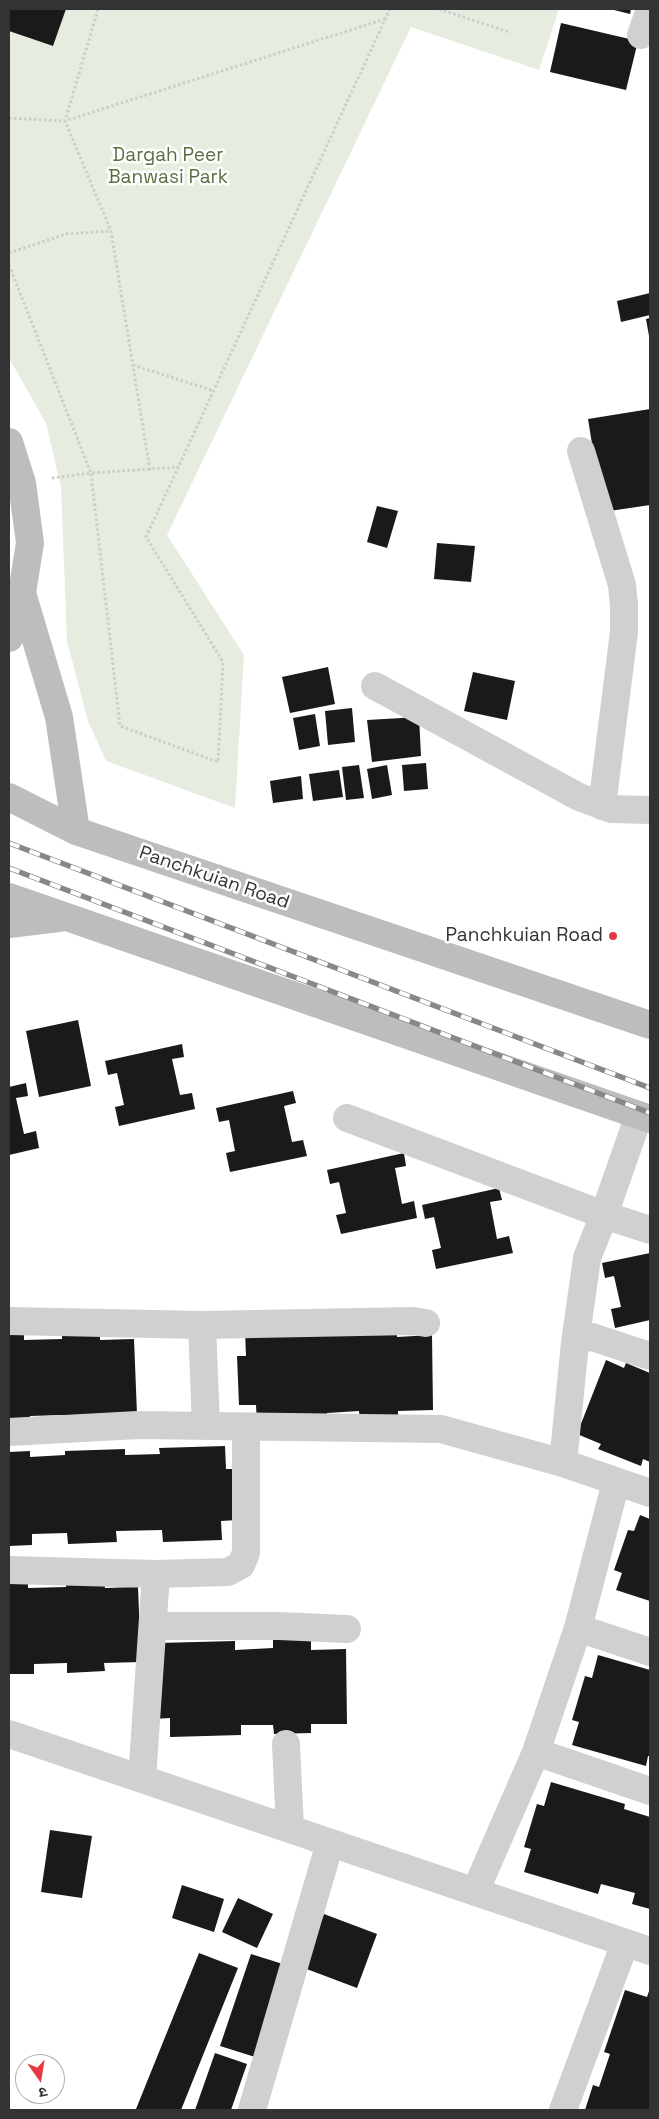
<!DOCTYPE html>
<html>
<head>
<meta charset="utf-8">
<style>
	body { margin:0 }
	#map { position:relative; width:659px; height:2119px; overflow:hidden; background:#fff; font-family:"Space Grotesk","Noto Sans Devanagari",sans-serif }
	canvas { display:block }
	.frame { position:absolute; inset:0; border:10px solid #333; pointer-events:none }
	.north { position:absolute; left:15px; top:2054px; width:50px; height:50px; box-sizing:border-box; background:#fff; border:1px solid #adadad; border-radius:50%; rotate:167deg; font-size:14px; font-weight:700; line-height:20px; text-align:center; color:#333 }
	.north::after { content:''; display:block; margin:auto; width:18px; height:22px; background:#e63946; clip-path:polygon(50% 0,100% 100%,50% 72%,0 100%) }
</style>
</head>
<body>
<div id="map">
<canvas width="659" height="2119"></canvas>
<div class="frame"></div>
<div class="north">उ</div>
</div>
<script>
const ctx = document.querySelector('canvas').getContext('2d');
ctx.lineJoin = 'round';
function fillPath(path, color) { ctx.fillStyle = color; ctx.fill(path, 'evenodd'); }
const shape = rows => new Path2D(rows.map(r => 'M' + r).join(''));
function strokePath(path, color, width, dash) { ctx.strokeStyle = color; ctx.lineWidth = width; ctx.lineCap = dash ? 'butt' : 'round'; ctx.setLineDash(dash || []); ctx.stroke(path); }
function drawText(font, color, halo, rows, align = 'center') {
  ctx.font = font + ' "Space Grotesk",sans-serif'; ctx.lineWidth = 5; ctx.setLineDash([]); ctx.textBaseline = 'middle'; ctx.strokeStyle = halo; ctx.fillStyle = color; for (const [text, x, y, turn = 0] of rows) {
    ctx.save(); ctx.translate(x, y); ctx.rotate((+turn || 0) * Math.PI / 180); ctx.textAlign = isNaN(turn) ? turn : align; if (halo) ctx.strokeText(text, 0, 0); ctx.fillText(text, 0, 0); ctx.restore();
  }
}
fillPath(shape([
	[66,9,559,9,539,70,411,27,167,535,244,655,235,808,106,761,88,721,67,641,61,487,46,423,9,358,9,31,53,46]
]), '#e6ecdf');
fillPath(shape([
	[9,9,66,9,53,46,9,31],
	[610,9,631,9,630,14],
	[561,23,638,41,626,90,550,72],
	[650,293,650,315,621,322,617,301],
	[650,318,650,336,649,336,646,319],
	[650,409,650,505,603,512,588,419],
	[377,506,398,511,387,548,367,542],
	[437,543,475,546,471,582,434,579],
	[328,667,335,704,290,713,282,677],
	[473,672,515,681,507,720,464,711],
	[352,708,355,742,328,745,325,711],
	[315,714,320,746,299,750,293,718],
	[419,717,421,756,372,762,367,720],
	[426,763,428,789,404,791,402,765],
	[359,765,364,798,346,800,342,767],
	[387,765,392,795,372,799,367,769],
	[339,770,343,797,313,801,309,774],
	[301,776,303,799,273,803,270,781],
	[78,1020,91,1086,39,1097,26,1031],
	[182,1044,184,1057,172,1059,180,1095,192,1093,195,1109,119,1126,115,1107,124,1105,117,1073,108,1075,105,1061],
	[26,1083,28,1096,16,1098,24,1134,36,1131,39,1148,9,1155,9,1087],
	[293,1091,296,1103,284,1106,292,1142,303,1140,307,1156,230,1172,226,1153,235,1151,229,1120,219,1122,216,1108],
	[404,1153,406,1166,395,1168,402,1204,414,1201,417,1218,341,1234,336,1215,346,1213,339,1182,330,1184,327,1170],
	[499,1188,502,1200,490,1202,497,1239,509,1236,513,1253,436,1269,432,1250,441,1248,434,1217,425,1219,422,1205],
	[650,1253,650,1320,615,1328,611,1309,621,1307,614,1276,605,1278,602,1263],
	[397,1326,397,1337,432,1335,433,1410,398,1411,398,1420,360,1421,359,1411,327,1413,327,1422,257,1424,256,1405,239,1405,237,1356,246,1356,245,1330],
	[100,1329,100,1340,134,1339,137,1414,63,1424,62,1415,30,1416,30,1425,9,1426,9,1332,24,1331,24,1340,62,1339,62,1330],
	[606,1360,624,1368,626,1363,650,1373,650,1462,643,1459,641,1466,598,1449,601,1444,577,1434],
	[225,1446,226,1469,236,1469,237,1520,221,1521,222,1540,163,1542,162,1530,116,1531,117,1542,68,1544,67,1533,32,1534,32,1545,9,1546,9,1452,30,1451,30,1457,65,1455,65,1451,125,1449,125,1455,160,1454,159,1448],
	[640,1515,650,1519,650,1601,616,1590,622,1573,614,1570,628,1530,634,1531],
	[104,1577,105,1588,138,1587,141,1662,104,1663,105,1671,67,1673,67,1663,34,1664,34,1674,9,1674,9,1580,28,1579,28,1588,66,1587,66,1578],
	[311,1639,311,1650,346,1649,347,1724,311,1724,311,1733,274,1734,273,1725,241,1725,241,1735,170,1737,170,1718,153,1719,158,1643,235,1641,235,1650,273,1648,273,1640],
	[598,1655,650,1670,650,1756,648,1756,646,1766,572,1745,579,1722,572,1720,585,1676,592,1678],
	[551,1782,625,1804,624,1809,650,1817,650,1909,632,1904,635,1893,601,1884,598,1894,524,1872,531,1849,524,1847,537,1804,544,1806],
	[50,1830,92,1836,82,1898,41,1892],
	[182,1885,224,1899,214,1932,172,1918],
	[238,1898,273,1914,257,1948,222,1932],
	[324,1914,377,1934,357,1988,304,1968],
	[199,1953,238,1968,181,2110,139,2110,136,2109],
	[251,1954,286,1965,255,2057,220,2046],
	[650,1988,650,2110,585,2110,593,2085,599,2087,610,2054,604,2052,625,1990,647,1997],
	[215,2053,247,2064,231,2110,195,2110]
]), '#1a1a1a');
strokePath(shape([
	[439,9,509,32],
	[9,118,65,121,98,9],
	[9,253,66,234,111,231],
	[9,265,91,473,179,467],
	[133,365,214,391],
	[150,470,111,231,65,121,385,19],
	[52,478,91,473,120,726,218,762,223,662,146,537,390,9]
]), '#cdcdcd', 3, [2.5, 2.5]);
strokePath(shape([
	[641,35,650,9],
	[581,451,622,585,624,605,624,632,602,806],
	[375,686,579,797,611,809,650,810],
	[347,1118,604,1215,639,1115],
	[9,1321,202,1325,206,1426],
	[202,1325,413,1321,426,1323],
	[575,1343,587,1258,604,1215,650,1230],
	[9,1432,138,1425,441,1429,563,1463,650,1493],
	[563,1463,575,1343,581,1338,592,1337,650,1356],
	[9,1570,156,1574,228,1572,241,1565,246,1553,246,1427],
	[153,1626,279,1626,347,1629],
	[578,1628,650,1652],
	[9,1734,650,1951],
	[286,1744,290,1829],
	[536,1752,650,1791],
	[142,1779,156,1574],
	[475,1892,536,1752,578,1628,616,1482],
	[252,2110,330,1843],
	[563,2110,625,1943]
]), '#d0d0d0', 28);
strokePath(shape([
	[9,442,22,483,30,543,22,593,59,717,76,831],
	[9,638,22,593],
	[9,797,76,831,650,1025],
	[9,897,650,1119],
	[9,924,59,918]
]), '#bdbdbd', 28);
const rail = shape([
	[9,843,650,1088],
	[9,868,650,1113]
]);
strokePath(rail, '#888', 5.5);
strokePath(rail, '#fff', 4, [11]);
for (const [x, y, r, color] of [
	[613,936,5,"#e63946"]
]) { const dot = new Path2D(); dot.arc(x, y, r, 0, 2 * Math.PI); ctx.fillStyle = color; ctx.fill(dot); strokePath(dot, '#fff', 2); }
drawText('19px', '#56703f', '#fff', [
	["Dargah Peer",168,156],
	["Banwasi Park",168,178]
]);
drawText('19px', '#333', '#fff', [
	["Panchkuian Road",214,878,19]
]);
drawText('19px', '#333', '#fff', [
	["Panchkuian Road",603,936]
], 'right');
</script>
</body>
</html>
